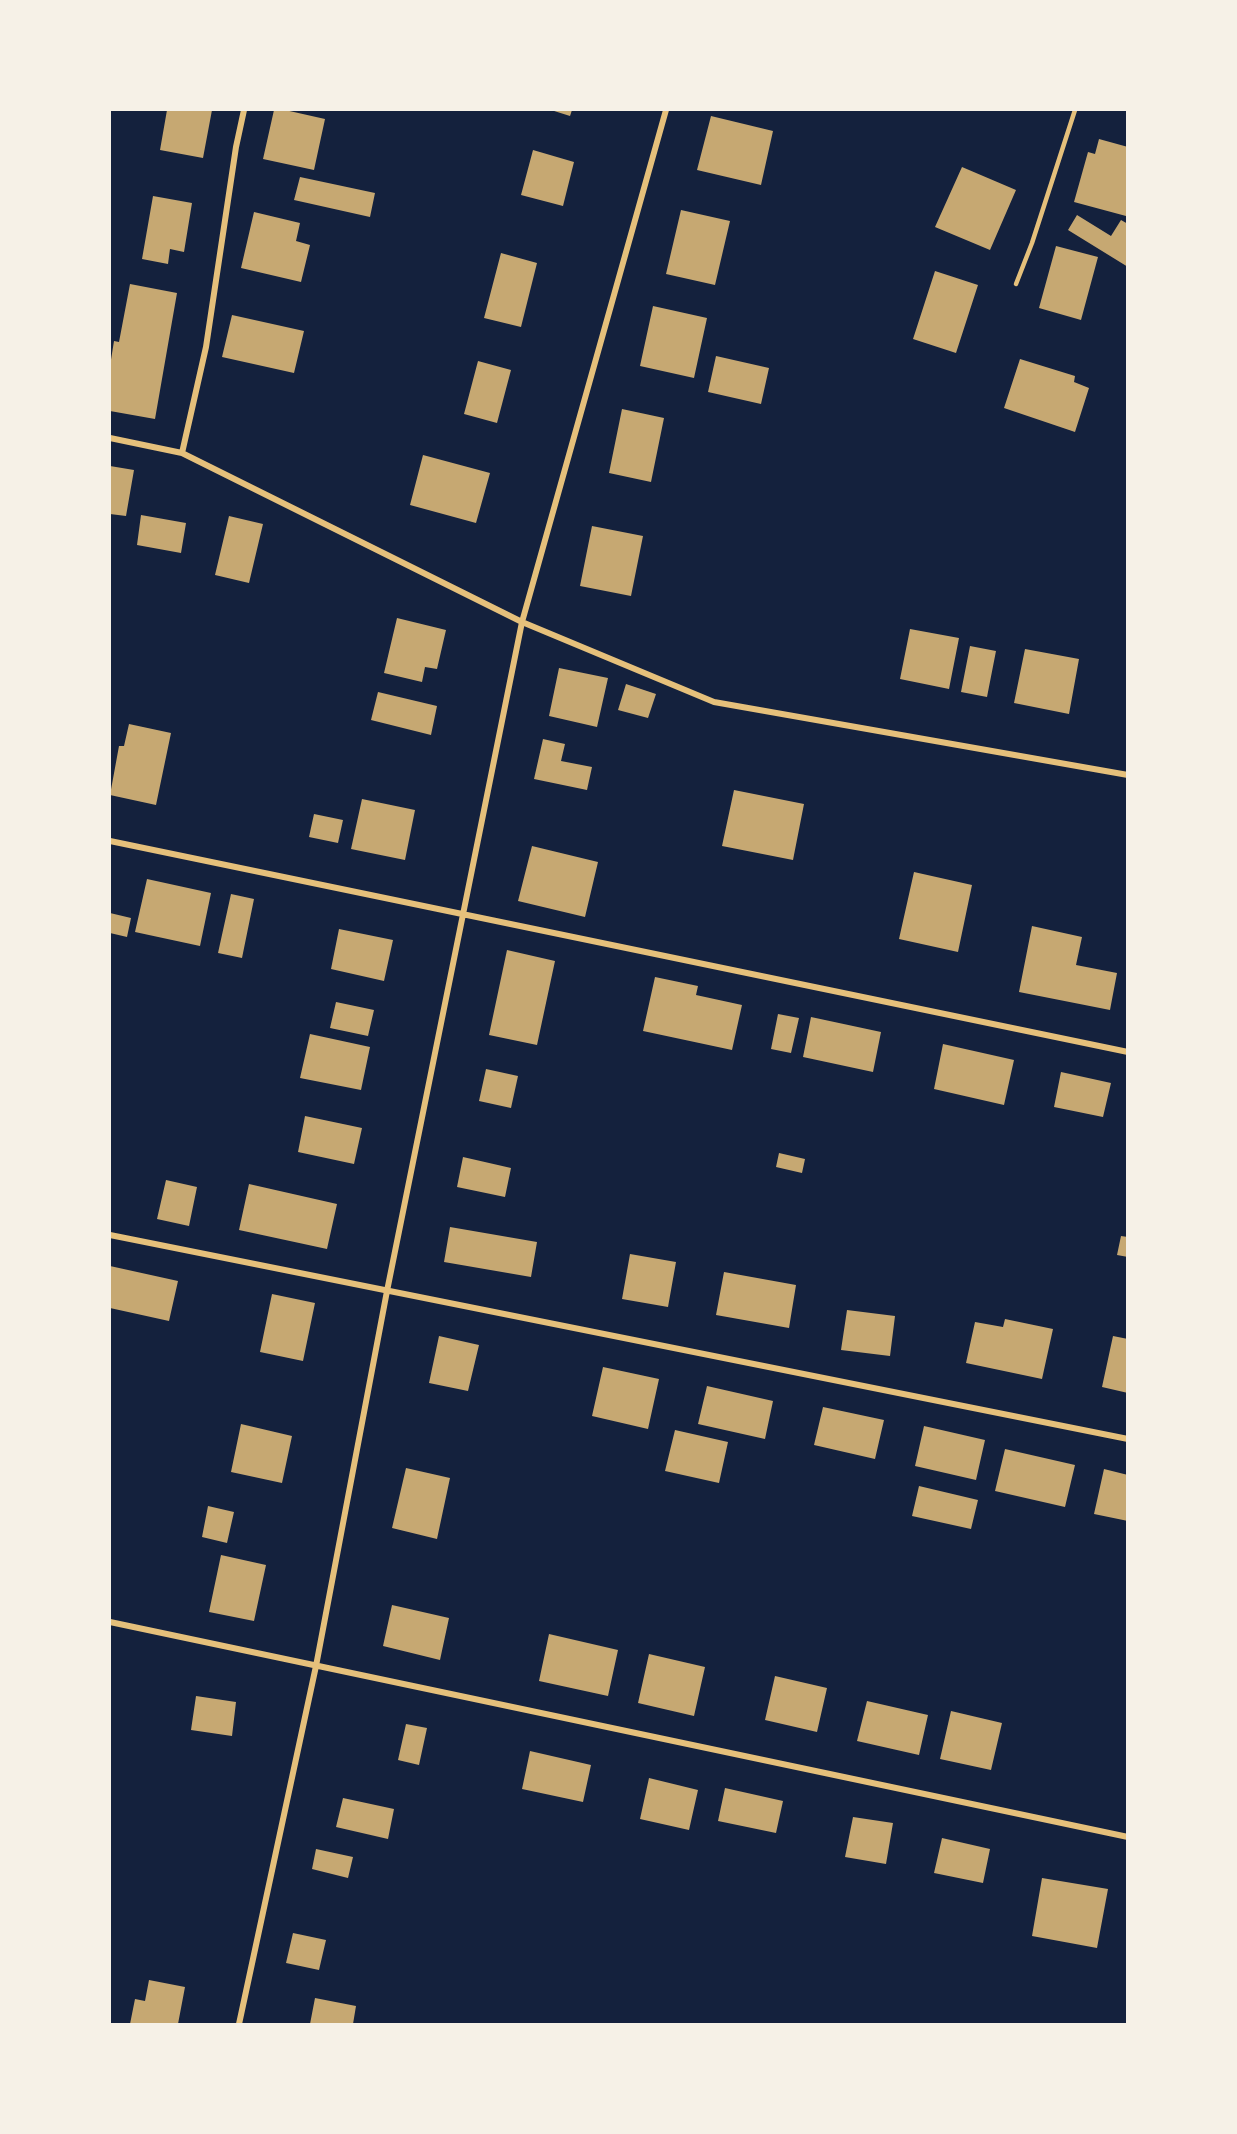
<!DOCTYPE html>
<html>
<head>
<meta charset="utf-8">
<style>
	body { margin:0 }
	#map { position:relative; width:1237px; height:2134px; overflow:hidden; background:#14213d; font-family:Commissioner,sans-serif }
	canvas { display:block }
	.frame { position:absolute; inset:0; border:111px solid #f6f1e7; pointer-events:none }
</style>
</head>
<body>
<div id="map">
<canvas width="1237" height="2134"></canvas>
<div class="frame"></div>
</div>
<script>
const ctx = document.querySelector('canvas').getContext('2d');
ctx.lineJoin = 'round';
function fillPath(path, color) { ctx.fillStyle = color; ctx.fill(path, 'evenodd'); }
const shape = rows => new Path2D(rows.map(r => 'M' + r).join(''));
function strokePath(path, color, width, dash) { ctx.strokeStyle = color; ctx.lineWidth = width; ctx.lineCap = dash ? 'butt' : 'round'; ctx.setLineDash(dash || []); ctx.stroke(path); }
fillPath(shape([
	[167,110,212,110,203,158,160,150],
	[274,110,285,110,325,119,314,170,263,159],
	[551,110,572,110,570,116],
	[711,116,773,131,761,185,697,170],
	[1099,139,1128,147,1126,216,1074,202,1088,152,1095,154],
	[533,150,574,162,563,206,521,195],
	[962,167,1016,190,990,250,935,227],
	[300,177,375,193,370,217,294,200],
	[153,196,192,203,184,252,170,249,168,264,142,259],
	[681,210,730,221,715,285,666,274],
	[254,212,300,223,296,241,310,245,301,282,241,268],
	[1077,215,1111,236,1121,220,1128,224,1128,267,1068,230],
	[1056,246,1098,257,1081,320,1039,308],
	[501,253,537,263,521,327,484,318],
	[935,271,978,285,956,353,913,339],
	[130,284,177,293,155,419,110,411,110,366,114,341,119,342],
	[653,306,707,318,694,378,640,366],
	[232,315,304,331,294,373,222,357],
	[716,356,769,368,761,404,708,392],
	[1020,359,1075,376,1074,382,1089,388,1075,432,1004,408],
	[478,361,511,370,497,423,464,414],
	[622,409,664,418,651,482,609,473],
	[423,455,490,473,476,523,410,505],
	[110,466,134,470,126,516,110,514],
	[141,515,186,523,181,553,137,545],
	[229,516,263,524,249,583,215,575],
	[592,526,643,536,631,596,580,586],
	[397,618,446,630,437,669,425,667,422,682,384,673],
	[910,629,959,638,949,689,900,679],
	[970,646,996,651,987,697,961,692],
	[1025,649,1079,659,1069,714,1014,703],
	[559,668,608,678,597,727,549,716],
	[626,684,656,694,648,718,618,710],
	[378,692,437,706,431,735,371,720],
	[129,724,171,733,156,805,110,795,119,746,124,746],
	[543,739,565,744,561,761,592,767,587,790,534,779],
	[734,790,804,804,793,860,722,846],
	[362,799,415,810,405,860,351,849],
	[314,814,343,820,338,843,309,837],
	[532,846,598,862,585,917,518,901],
	[914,872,972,885,958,952,899,939],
	[147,879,211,893,200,946,135,932],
	[231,894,254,899,242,958,218,953],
	[110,913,131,918,127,937,110,933],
	[1032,926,1082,937,1076,965,1117,973,1110,1010,1019,992],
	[339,929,393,940,384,981,331,969],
	[507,950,555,961,537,1045,489,1035],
	[655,977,698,986,696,995,742,1005,732,1050,643,1031],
	[336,1002,374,1010,368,1036,330,1028],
	[778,1014,799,1018,791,1053,771,1049],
	[811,1017,881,1032,873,1072,803,1057],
	[310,1034,370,1047,361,1090,300,1078],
	[943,1044,1014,1060,1004,1105,934,1089],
	[486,1069,518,1076,511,1108,479,1101],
	[1061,1072,1111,1083,1103,1117,1054,1107],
	[305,1116,362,1128,354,1164,298,1152],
	[779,1153,805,1159,802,1173,776,1167],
	[463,1157,511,1168,505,1197,457,1187],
	[166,1180,197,1187,189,1226,157,1219],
	[249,1184,337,1204,327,1249,239,1230],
	[450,1227,537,1242,531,1277,444,1262],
	[1121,1236,1128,1237,1128,1257,1117,1255],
	[630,1254,676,1262,668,1307,622,1299],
	[110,1266,178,1281,169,1321,110,1308],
	[724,1272,796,1285,789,1328,716,1315],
	[272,1294,315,1303,303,1361,260,1352],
	[847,1310,895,1316,890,1356,841,1350],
	[1005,1319,1053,1329,1042,1379,966,1363,975,1322,1003,1327],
	[439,1336,479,1345,468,1391,429,1383],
	[1113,1336,1128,1339,1128,1393,1102,1387],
	[603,1367,659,1379,648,1429,592,1416],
	[707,1386,773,1401,765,1439,698,1424],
	[823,1407,884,1420,875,1459,814,1445],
	[241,1424,292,1436,282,1483,231,1472],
	[924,1426,985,1440,976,1480,915,1466],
	[675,1430,728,1442,719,1483,665,1471],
	[1005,1449,1075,1465,1065,1507,995,1491],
	[406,1468,450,1478,437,1539,392,1528],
	[1104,1469,1128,1475,1128,1521,1094,1514],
	[919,1486,978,1500,971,1529,912,1516],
	[208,1506,234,1512,227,1543,202,1537],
	[221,1555,266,1565,254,1621,209,1612],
	[392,1605,449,1618,440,1660,383,1646],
	[549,1634,618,1650,608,1696,539,1681],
	[649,1654,705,1667,694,1716,638,1703],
	[775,1676,827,1688,817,1732,765,1720],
	[196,1696,236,1702,232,1736,191,1730],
	[867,1701,928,1715,919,1755,857,1741],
	[951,1711,1002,1723,991,1770,940,1759],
	[406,1724,427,1728,419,1765,398,1760],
	[530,1751,591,1765,583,1802,522,1789],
	[649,1778,698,1790,689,1830,640,1819],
	[725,1788,783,1801,776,1833,718,1821],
	[343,1798,394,1809,388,1839,336,1827],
	[853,1817,893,1823,886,1864,845,1857],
	[942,1838,990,1849,983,1883,934,1873],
	[316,1849,353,1857,348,1878,312,1869],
	[1042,1878,1108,1889,1097,1948,1032,1936],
	[293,1933,326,1940,319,1970,286,1963],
	[149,1980,185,1987,178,2024,130,2024,135,1999,145,2001],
	[315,1998,356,2006,353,2024,310,2024]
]), '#c6a872');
strokePath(shape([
	[1016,284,1032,243,1075,110]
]), '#e5c07b', 4.5);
strokePath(shape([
	[110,438,182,453,522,622,714,702,1128,775],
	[182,453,206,347,236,147,244,110],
	[110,841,1128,1052],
	[110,1235,1128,1439],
	[110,1622,1128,1837],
	[239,2024,316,1666,387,1291,522,622,666,110]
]), '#e5c07b', 6);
</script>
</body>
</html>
